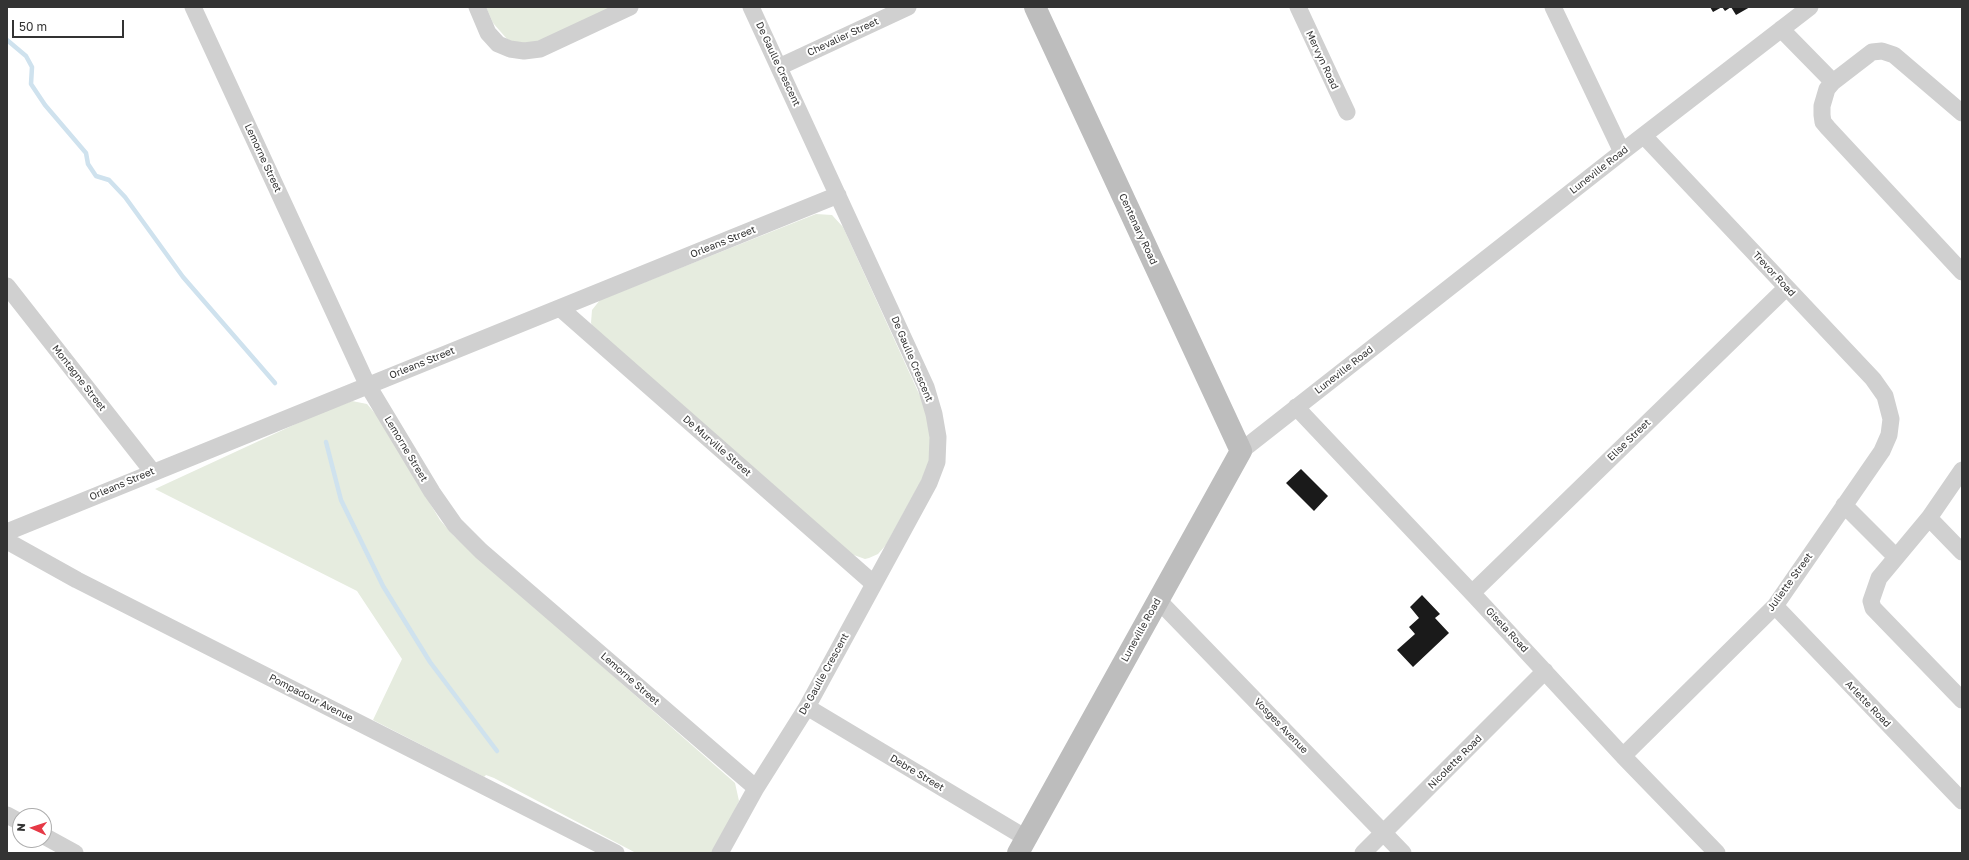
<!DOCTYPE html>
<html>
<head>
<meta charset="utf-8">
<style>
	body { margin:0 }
	#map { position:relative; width:1969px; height:860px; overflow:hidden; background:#fff; font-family:"Golos Text",sans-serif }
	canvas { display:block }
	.frame { position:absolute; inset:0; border:8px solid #333; pointer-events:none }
	.north { position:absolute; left:12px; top:808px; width:40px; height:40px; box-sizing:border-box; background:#fff; border:1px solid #adadad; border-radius:50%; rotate:273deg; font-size:11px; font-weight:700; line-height:16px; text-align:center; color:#333 }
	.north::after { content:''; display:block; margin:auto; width:14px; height:18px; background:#e63946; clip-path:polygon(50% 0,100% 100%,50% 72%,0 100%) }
	.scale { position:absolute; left:12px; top:20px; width:112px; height:18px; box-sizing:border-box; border:2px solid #333; border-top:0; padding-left:5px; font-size:12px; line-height:14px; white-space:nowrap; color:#333; -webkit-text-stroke:3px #fff; paint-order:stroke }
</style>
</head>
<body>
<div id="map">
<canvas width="1969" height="860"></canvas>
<div class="frame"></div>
<div class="north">N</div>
<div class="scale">50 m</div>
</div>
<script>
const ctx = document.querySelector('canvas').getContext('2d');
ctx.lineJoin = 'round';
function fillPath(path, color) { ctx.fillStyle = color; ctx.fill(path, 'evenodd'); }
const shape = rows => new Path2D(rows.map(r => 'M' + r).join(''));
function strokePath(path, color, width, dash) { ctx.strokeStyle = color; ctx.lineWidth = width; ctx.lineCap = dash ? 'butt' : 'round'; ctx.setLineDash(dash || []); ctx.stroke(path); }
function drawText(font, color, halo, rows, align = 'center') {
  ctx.font = font + ' "Golos Text",sans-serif'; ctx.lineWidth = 4; ctx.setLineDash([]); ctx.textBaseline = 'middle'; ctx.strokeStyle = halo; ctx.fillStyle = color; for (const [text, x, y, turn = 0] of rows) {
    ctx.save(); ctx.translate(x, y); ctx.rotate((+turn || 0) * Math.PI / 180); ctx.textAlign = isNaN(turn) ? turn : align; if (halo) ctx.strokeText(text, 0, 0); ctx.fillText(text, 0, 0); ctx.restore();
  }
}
fillPath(shape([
	[486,7,615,7,534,44,514,42,507,39,493,23],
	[816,214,832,215,843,227,930,418,931,457,921,481,886,545,878,554,869,558,865,559,851,554,593,327,591,323,592,310,600,300],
	[352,401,367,404,378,417,440,520,454,536,735,783,739,801,714,853,636,853,494,778,486,775,484,777,373,720,402,659,357,591,155,489,313,416]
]), '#e6ecdf');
strokePath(shape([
	[7,40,26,56,32,67,31,84,45,105,86,153,88,164,96,176,109,180,125,197,183,277,275,383],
	[326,442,341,500,383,586,430,662,497,751]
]), '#cfe2ee', 4.5);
fillPath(shape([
	[1710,7,1750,7,1736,15,1731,7,1725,11,1722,7,1713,12],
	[1301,469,1328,496,1314,511,1286,483],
	[1422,595,1440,614,1435,618,1449,633,1413,667,1397,650,1415,634,1409,627,1419,618,1410,607]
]), '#1a1a1a');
strokePath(shape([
	[193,7,367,384,432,492,455,525,481,551,756,788],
	[477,7,488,33,498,44,510,49,524,51,540,49,630,7],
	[1298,7,1347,112],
	[1553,7,1622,152],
	[1781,29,1833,82],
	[779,67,908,7],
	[1962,113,1894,55,1882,51,1872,52,1833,82,1827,89,1822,106,1822,115,1823,122,1828,128,1962,272],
	[7,286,152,471],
	[560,308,874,584],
	[1296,407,1472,593,1623,756,1717,853],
	[1241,451,1622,152,1810,7],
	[1962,470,1929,518,1879,578,1871,601,1873,608,1962,700],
	[1844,505,1896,557],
	[1929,518,1962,552],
	[7,532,838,195],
	[7,541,77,580,616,853],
	[1472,593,1786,288],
	[1158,600,1403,853],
	[1775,606,1962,801],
	[807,707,1026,838],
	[1623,756,1775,606,1882,451,1889,435,1891,419,1885,396,1873,379,1644,136],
	[7,815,20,822],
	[44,836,75,853],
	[720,853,756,788,807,707,929,483,937,462,938,437,934,414,926,387,751,7],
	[1363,853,1545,671]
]), '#d0d0d0', 17);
strokePath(shape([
	[1018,853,1241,451,1035,7]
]), '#bdbdbd', 22);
drawText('10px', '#333', '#fff', [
	["Chevalier Street",843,37,-25],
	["Mervyn Road",1322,60,65],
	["De Gaulle Crescent",778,64,65],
	["Lemorne Street",263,158,65],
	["Luneville Road",1599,170,-38],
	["Centenary Road",1138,229,65],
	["Orleans Street",723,242,-22],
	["Trevor Road",1774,274,47],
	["De Gaulle Crescent",912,359,67],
	["Orleans Street",422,363,-22],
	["Luneville Road",1344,370,-38],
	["Montagne Street",79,378,52],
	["Elise Street",1629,440,-44],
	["De Murville Street",717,446,41],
	["Lemorne Street",406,449,59],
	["Orleans Street",122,484,-23],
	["Juliette Street",1790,582,-54],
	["Luneville Road",1141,630,-61],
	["Gisela Road",1507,630,47],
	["De Gaulle Crescent",824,674,-61],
	["Lemorne Street",630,679,41],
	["Pompadour Avenue",311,698,27],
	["Arlette Road",1868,704,46],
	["Vosges Avenue",1281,726,46],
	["Nicolette Road",1455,762,-45],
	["Debre Street",917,773,31]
]);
</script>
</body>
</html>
